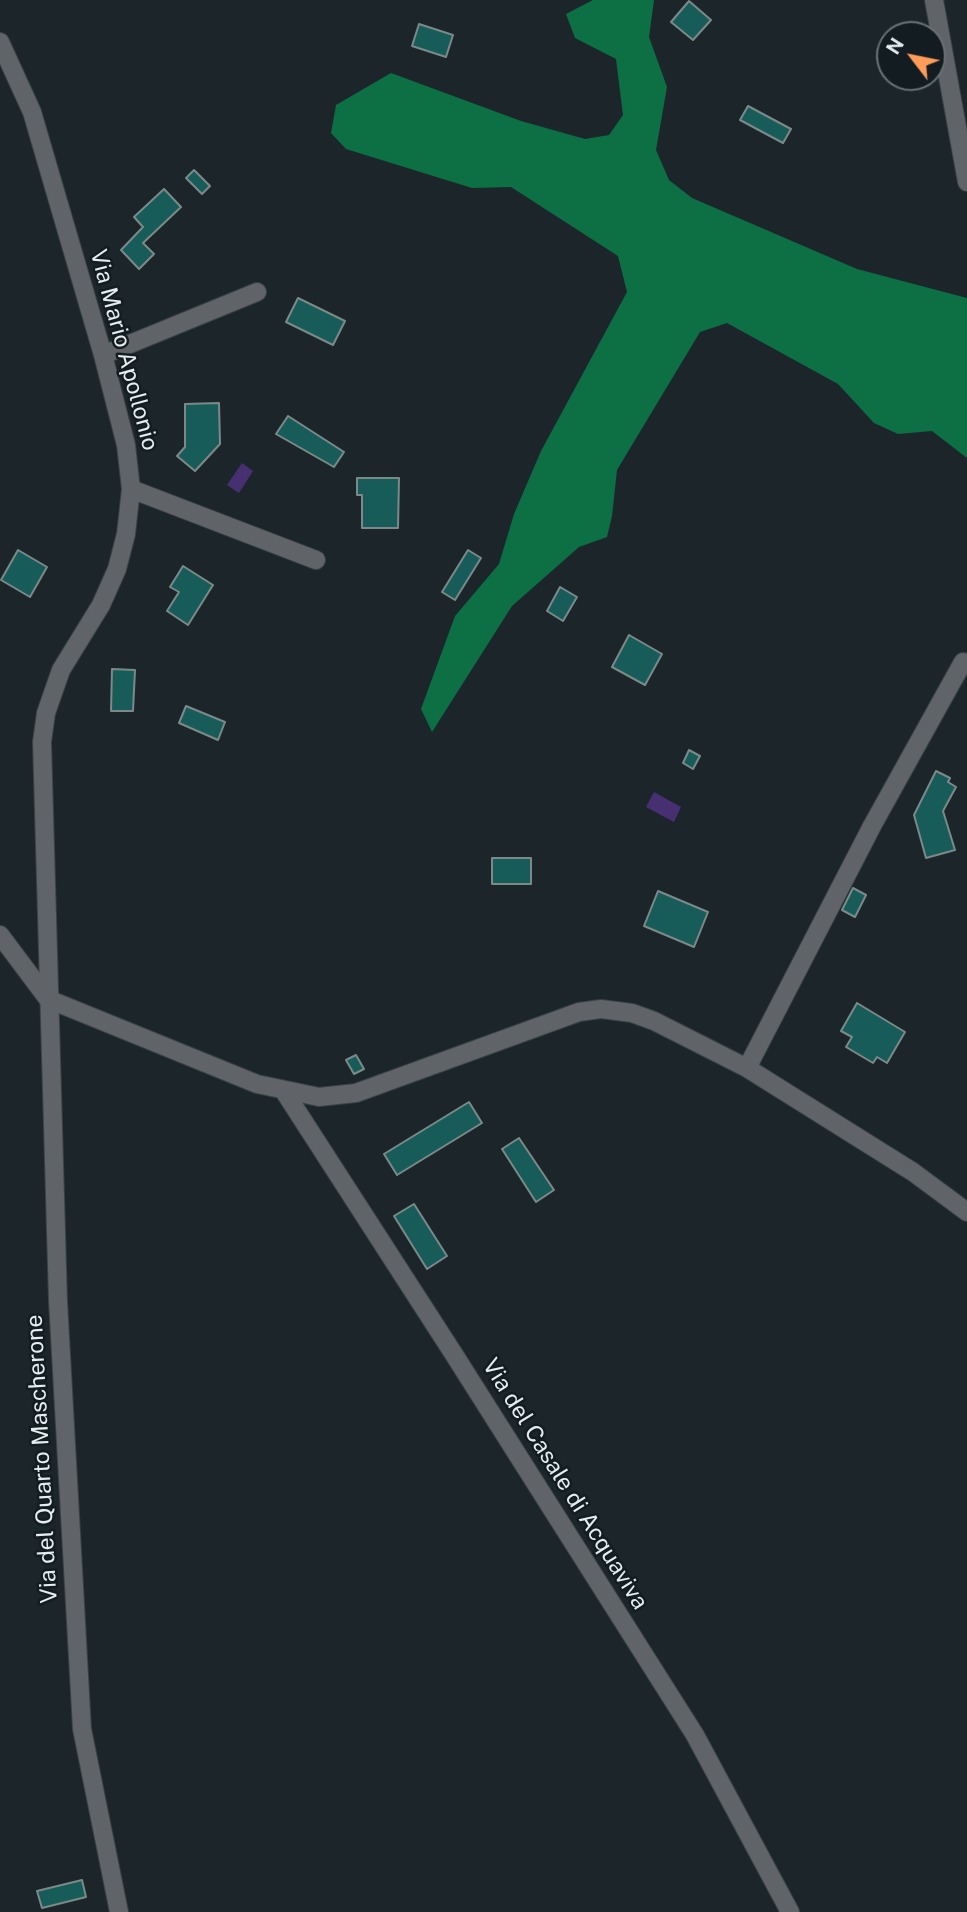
<!DOCTYPE html>
<html>
<head>
<meta charset="utf-8">
<style>
	body { margin:0 }
	#map { position:relative; width:967px; height:1912px; overflow:hidden; background:#1c262a; font-family:"Public Sans",sans-serif }
	canvas { display:block }
	.north { position:absolute; left:876px; top:21px; width:70px; height:70px; box-sizing:border-box; background:#131d21; border:2px solid #677074; border-radius:50%; rotate:302deg; font-size:19px; font-weight:700; line-height:28px; text-align:center; color:#e6edf0 }
	.north::after { content:''; display:block; margin:auto; width:24px; height:32px; background:#fe9c58; clip-path:polygon(50% 0,100% 100%,50% 72%,0 100%) }
</style>
</head>
<body>
<div id="map">
<canvas width="967" height="1912"></canvas>
<div class="north">N</div>
</div>
<script>
const ctx = document.querySelector('canvas').getContext('2d');
ctx.lineJoin = 'round';
function fillPath(path, color) { ctx.fillStyle = color; ctx.fill(path, 'evenodd'); }
const shape = rows => new Path2D(rows.map(r => 'M' + r).join(''));
function strokePath(path, color, width, dash) { ctx.strokeStyle = color; ctx.lineWidth = width; ctx.lineCap = dash ? 'butt' : 'round'; ctx.setLineDash(dash || []); ctx.stroke(path); }
function drawText(font, color, halo, rows, align = 'center') {
  ctx.font = font + ' "Public Sans",sans-serif'; ctx.lineWidth = 5; ctx.setLineDash([]); ctx.textBaseline = 'middle'; ctx.strokeStyle = halo; ctx.fillStyle = color; for (const [text, x, y, turn = 0] of rows) {
    ctx.save(); ctx.translate(x, y); ctx.rotate((+turn || 0) * Math.PI / 180); ctx.textAlign = isNaN(turn) ? turn : align; if (halo) ctx.strokeText(text, 0, 0); ctx.fillText(text, 0, 0); ctx.restore();
  }
}
fillPath(shape([
	[593,0,654,0,649,37,667,87,656,150,669,180,692,198,857,269,967,298,967,458,932,431,898,434,874,423,838,384,727,323,700,332,617,470,612,516,607,537,579,547,512,606,432,732,421,709,455,616,499,564,514,514,541,451,627,292,618,256,511,187,472,188,346,149,331,133,336,105,391,73,521,121,585,139,609,135,623,115,616,59,575,38,566,14]
]), '#0d6f44');
fillPath(shape([
	[242,463,253,471,239,493,227,485],
	[654,792,681,807,674,822,646,807]
]), '#463072');
const building = shape([
	[689,1,711,20,693,40,671,22,689,1],
	[419,24,453,35,446,57,412,46,419,24],
	[748,106,791,129,783,143,740,120,748,106],
	[194,170,210,186,202,194,186,178,194,170],
	[164,189,181,207,143,243,154,254,139,269,121,250,143,227,134,217,164,189],
	[298,298,345,321,333,345,286,322,298,298],
	[219,403,220,444,195,471,177,456,185,447,185,404,219,403],
	[288,416,344,452,334,467,276,434,288,416],
	[357,478,399,478,398,528,362,528,362,495,357,495,357,478],
	[18,550,47,567,30,597,1,580,18,550],
	[468,550,481,558,455,600,442,592,468,550],
	[183,566,213,585,188,625,167,611,179,592,170,587,183,566],
	[560,587,577,597,563,621,547,611,560,587],
	[629,635,662,654,645,685,612,667,629,635],
	[112,669,135,670,133,711,111,711,112,669],
	[186,706,225,722,218,740,179,723,186,706],
	[689,750,700,756,693,769,683,763,689,750],
	[936,771,950,778,948,782,956,787,943,811,955,850,926,858,914,815,936,771],
	[492,858,531,858,531,884,492,884,492,858],
	[853,888,866,895,855,917,842,910,853,888],
	[658,891,708,912,694,947,644,926,658,891],
	[857,1003,905,1032,887,1063,877,1057,873,1063,846,1047,852,1037,841,1031,857,1003],
	[356,1055,364,1069,354,1074,346,1060,356,1055],
	[469,1102,482,1123,397,1175,384,1154,469,1102],
	[519,1138,554,1190,536,1202,502,1149,519,1138],
	[414,1204,447,1256,427,1269,394,1216,414,1204],
	[82,1880,86,1897,42,1908,37,1891,82,1880]
]);
fillPath(building, '#185c5a');
strokePath(building, '#7b8988', 2);
const minor = shape([
	[934,0,967,182],
	[0,42,32,112,103,355,126,445,131,489,126,534,117,569,101,605,61,670,46,713,42,742,58,1301,82,1729,119,1912],
	[103,355,257,292],
	[131,489,316,560],
	[0,935,48,999,257,1084,319,1097,356,1093,579,1012,601,1009,632,1013,654,1021,747,1068,913,1172,967,1212],
	[747,1068,872,826,963,662],
	[284,1091,455,1356,695,1735,790,1912]
]);
strokePath(minor, '#384246', 20);
strokePath(minor, '#606367', 18);
drawText('23px', '#e6edf0', '#131d21', [
	["Via Mario Apollonio",124,350,75],
	["Via del Quarto Mascherone",42,1459,-93],
	["Via del Casale di Acquaviva",565,1484,58]
]);
</script>
</body>
</html>
